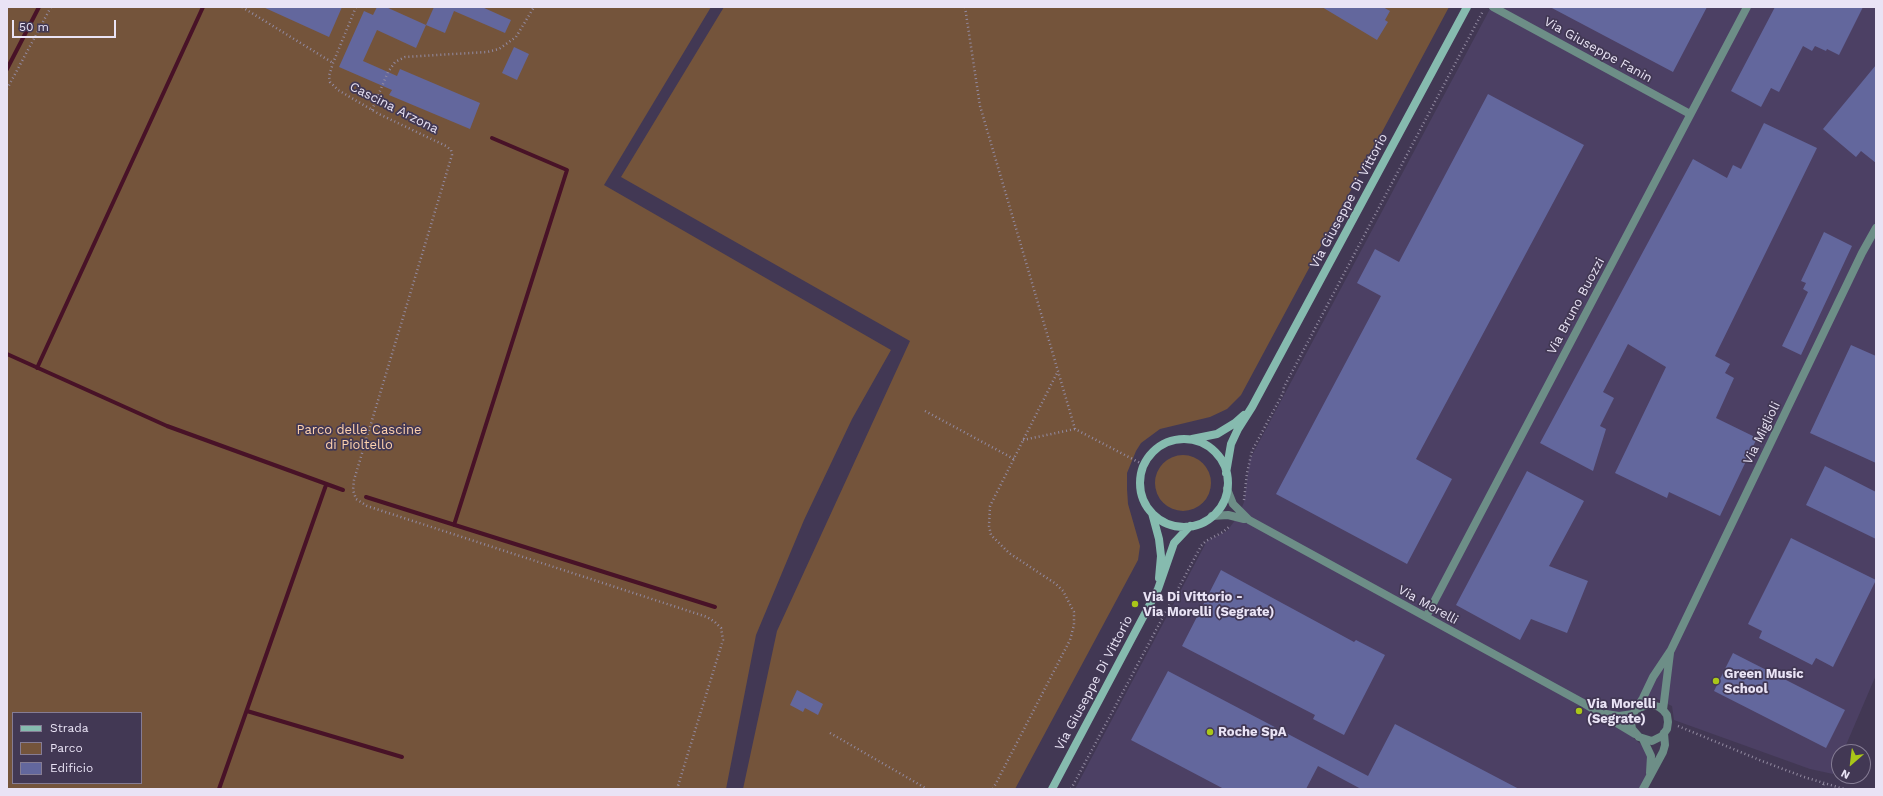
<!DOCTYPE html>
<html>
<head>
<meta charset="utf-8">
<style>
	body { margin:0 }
	#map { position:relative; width:1883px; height:796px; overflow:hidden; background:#423854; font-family:"Work Sans",sans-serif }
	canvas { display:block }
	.frame { position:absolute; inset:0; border:8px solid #e9e3f5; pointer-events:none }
	.legend { position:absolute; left:12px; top:712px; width:130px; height:72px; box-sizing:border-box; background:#423854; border:1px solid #857c94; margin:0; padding:5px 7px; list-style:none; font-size:12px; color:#e9e3f5 }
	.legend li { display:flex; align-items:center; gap:8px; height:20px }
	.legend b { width:20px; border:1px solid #857c94 }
	.north { position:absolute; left:1831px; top:744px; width:40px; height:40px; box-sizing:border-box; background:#423854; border:1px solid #857c94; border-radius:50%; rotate:208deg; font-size:11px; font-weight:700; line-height:16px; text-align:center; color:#e9e3f5 }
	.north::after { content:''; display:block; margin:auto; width:14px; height:18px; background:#aac718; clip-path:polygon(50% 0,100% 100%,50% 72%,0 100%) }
	.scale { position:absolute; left:12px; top:20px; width:104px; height:18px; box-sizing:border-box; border:2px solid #e9e3f5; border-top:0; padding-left:5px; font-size:12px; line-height:14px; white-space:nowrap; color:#e9e3f5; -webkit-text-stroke:3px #423854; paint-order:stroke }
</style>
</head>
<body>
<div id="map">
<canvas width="1883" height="796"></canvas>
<div class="frame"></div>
<ul class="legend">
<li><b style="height:5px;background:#86bbaf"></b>Strada</li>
<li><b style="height:11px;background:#74543b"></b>Parco</li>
<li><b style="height:11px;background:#63679d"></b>Edificio</li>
</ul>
<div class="north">N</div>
<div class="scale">50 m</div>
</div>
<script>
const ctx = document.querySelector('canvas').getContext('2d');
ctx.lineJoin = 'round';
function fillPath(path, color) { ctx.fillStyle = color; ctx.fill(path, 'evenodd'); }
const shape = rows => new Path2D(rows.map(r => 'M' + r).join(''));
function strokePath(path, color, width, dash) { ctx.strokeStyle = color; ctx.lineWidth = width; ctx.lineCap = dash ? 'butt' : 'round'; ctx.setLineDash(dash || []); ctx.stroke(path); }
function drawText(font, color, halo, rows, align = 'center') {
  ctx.font = font + ' "Work Sans",sans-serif'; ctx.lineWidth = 3.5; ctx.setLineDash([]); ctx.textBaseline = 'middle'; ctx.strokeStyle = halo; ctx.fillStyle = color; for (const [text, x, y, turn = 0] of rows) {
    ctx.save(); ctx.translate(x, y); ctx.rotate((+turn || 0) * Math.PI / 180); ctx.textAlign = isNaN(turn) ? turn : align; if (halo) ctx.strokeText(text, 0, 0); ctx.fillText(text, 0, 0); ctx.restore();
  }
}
fillPath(shape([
	[1491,7,1876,7,1876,675,1843,752,1839,752,1839,760,1833,774,1810,769,1674,720,1672,706,1655,698,1640,698,1631,709,1626,721,1629,733,1638,742,1649,749,1651,756,1644,789,1075,789,1207,541,1227,531,1239,515,1244,502,1250,459]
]), '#4c4064');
fillPath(shape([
	[7,7,711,7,604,185,891,350,852,419,804,520,756,635,726,789,7,789],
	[13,713,141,713,141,783,13,783],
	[724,7,1449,7,1241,395,1227,409,1210,417,1160,429,1141,443,1136,451,1127,473,1127,489,1128,504,1140,546,1138,560,1015,789,743,789,777,631,910,341,621,177],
	'1155 483a28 28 0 1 1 56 0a28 28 0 1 1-56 0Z'
]), '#74543b');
strokePath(shape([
	[7,69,39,7],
	[7,354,167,426,343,490],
	[37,368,203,7],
	[366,497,715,607],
	[454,525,567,170,492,138],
	[247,711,402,757],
	[219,789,326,485]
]), '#481227', 4);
fillPath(shape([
	[263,7,342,7,329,37],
	[377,7,386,7,426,25,416,48,377,30,363,61,397,76,400,69,480,103,470,129,389,95,392,90,339,67,364,11,373,15],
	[434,7,482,7,511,20,505,33,454,11,445,33,426,25],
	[1322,7,1383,7,1390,11,1385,20,1388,22,1377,40],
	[1550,7,1707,7,1673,72],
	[1775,7,1863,7,1839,55,1827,49,1826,51,1815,46,1812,51,1803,46,1779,92,1771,88,1761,107,1731,91],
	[514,47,529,54,517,80,502,73],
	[1876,65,1876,163,1861,151,1856,157,1823,129],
	[1488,94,1584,145,1416,459,1452,479,1407,564,1276,494,1381,296,1357,283,1375,249,1399,262],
	[1764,123,1817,148,1715,356,1730,364,1725,373,1734,378,1716,418,1757,438,1720,516,1669,492,1667,498,1615,473,1666,367,1628,344,1603,392,1614,398,1600,426,1606,429,1593,471,1540,443,1693,159,1727,178,1733,165,1741,169],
	[1824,232,1852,246,1801,355,1782,346,1808,292,1803,289,1806,283,1801,281],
	[1851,345,1876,356,1876,463,1810,433],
	[1825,466,1876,492,1876,539,1806,505],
	[1527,471,1584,501,1549,566,1588,581,1567,633,1531,619,1520,640,1456,605],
	[1791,538,1876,580,1833,667,1816,658,1812,665,1759,638,1762,631,1748,624],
	[1221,570,1354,642,1356,640,1385,655,1344,735,1313,719,1315,715,1182,646],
	[1733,653,1845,710,1826,748,1714,691],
	[1168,671,1368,776,1395,724,1519,789,1361,789,1318,766,1306,789,1224,789,1131,740],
	[797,690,823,704,818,715,805,708,803,712,790,705]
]), '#63679d');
strokePath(shape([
	[242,7,333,63],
	[356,7,333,63,329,76,330,82,338,90,379,114,446,146,451,150,452,155,354,480,353,490,356,499,367,506,707,617,715,622,721,628,723,640,677,789],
	[965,7,980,106,1075,429,1144,465],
	[7,89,51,7],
	[372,110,388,72,395,62,405,57,487,52,499,49,516,37,534,7],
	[925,411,1014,459],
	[1023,440,1075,429],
	[1244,500,1247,473,1252,451,1283,393,1284,387,1483,11],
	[1678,726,1762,761,1804,777,1844,789],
	[830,733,927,789],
	[993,789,1070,640,1074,625,1074,612,1063,591,1056,584,1009,553,991,535,989,526,990,506,1058,371],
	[1071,789,1201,546,1206,541,1223,532,1230,526],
	[1822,789,1824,783]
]), '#938ba2', 2.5, [1, 3]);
strokePath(shape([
	[1493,7,1690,114],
	[1227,489,1233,504,1249,520,1585,704,1635,734],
	[1212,516,1228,515,1244,519],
	[1426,617,1747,7],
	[1637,709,1649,704,1659,707,1663,710,1667,715,1668,722,1667,729,1662,736,1652,741,1639,737,1632,729,1631,722,1633,714,1643,698,1653,677,1671,650,1862,253,1876,228],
	[1663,710,1670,653],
	[1606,714,1619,716,1633,714],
	[1643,739,1651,756,1650,773],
	[1643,789,1663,752,1665,745,1664,733]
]), '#6d8e87', 8);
strokePath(shape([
	[1192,439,1217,434,1235,423,1244,415],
	'1140 483a44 44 0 1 1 88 0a44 44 0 1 1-88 0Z',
	[1226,473,1231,444,1238,429,1252,407,1467,7],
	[1152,513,1159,539,1161,556,1159,578],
	[1052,789,1158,589,1174,543,1190,526]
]), '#86bbaf', 8);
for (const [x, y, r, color] of [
	[1135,604,4,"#aac718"],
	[1716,681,4,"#aac718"],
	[1579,711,4,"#aac718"],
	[1210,732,4,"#aac718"]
]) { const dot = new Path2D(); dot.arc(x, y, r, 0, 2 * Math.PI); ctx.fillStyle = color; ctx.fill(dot); strokePath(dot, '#423854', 1.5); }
drawText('13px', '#e9e3f5', '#423854', [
	["Via Giuseppe Fanin",1598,50,29],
	["Cascina Arzona",394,108,27],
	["Via Giuseppe Di Vittorio",1349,201,-62],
	["Via Bruno Buozzi",1576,306,-62],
	["Via Miglioli",1762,433,-64],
	["Via Morelli",1428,605,29],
	["Via Giuseppe Di Vittorio",1094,683,-62]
]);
drawText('13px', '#fed1ad', '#423854', [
	["Parco delle Cascine",359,430],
	["di Pioltello",359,445]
]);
drawText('bold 13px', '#e9e3f5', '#423854', [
	["Via Di Vittorio -",1143,597],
	["Via Morelli (Segrate)",1143,612],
	["Green Music",1724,674],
	["School",1724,689],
	["Via Morelli",1587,704],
	["(Segrate)",1587,719],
	["Roche SpA",1218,732]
], 'left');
</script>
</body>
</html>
